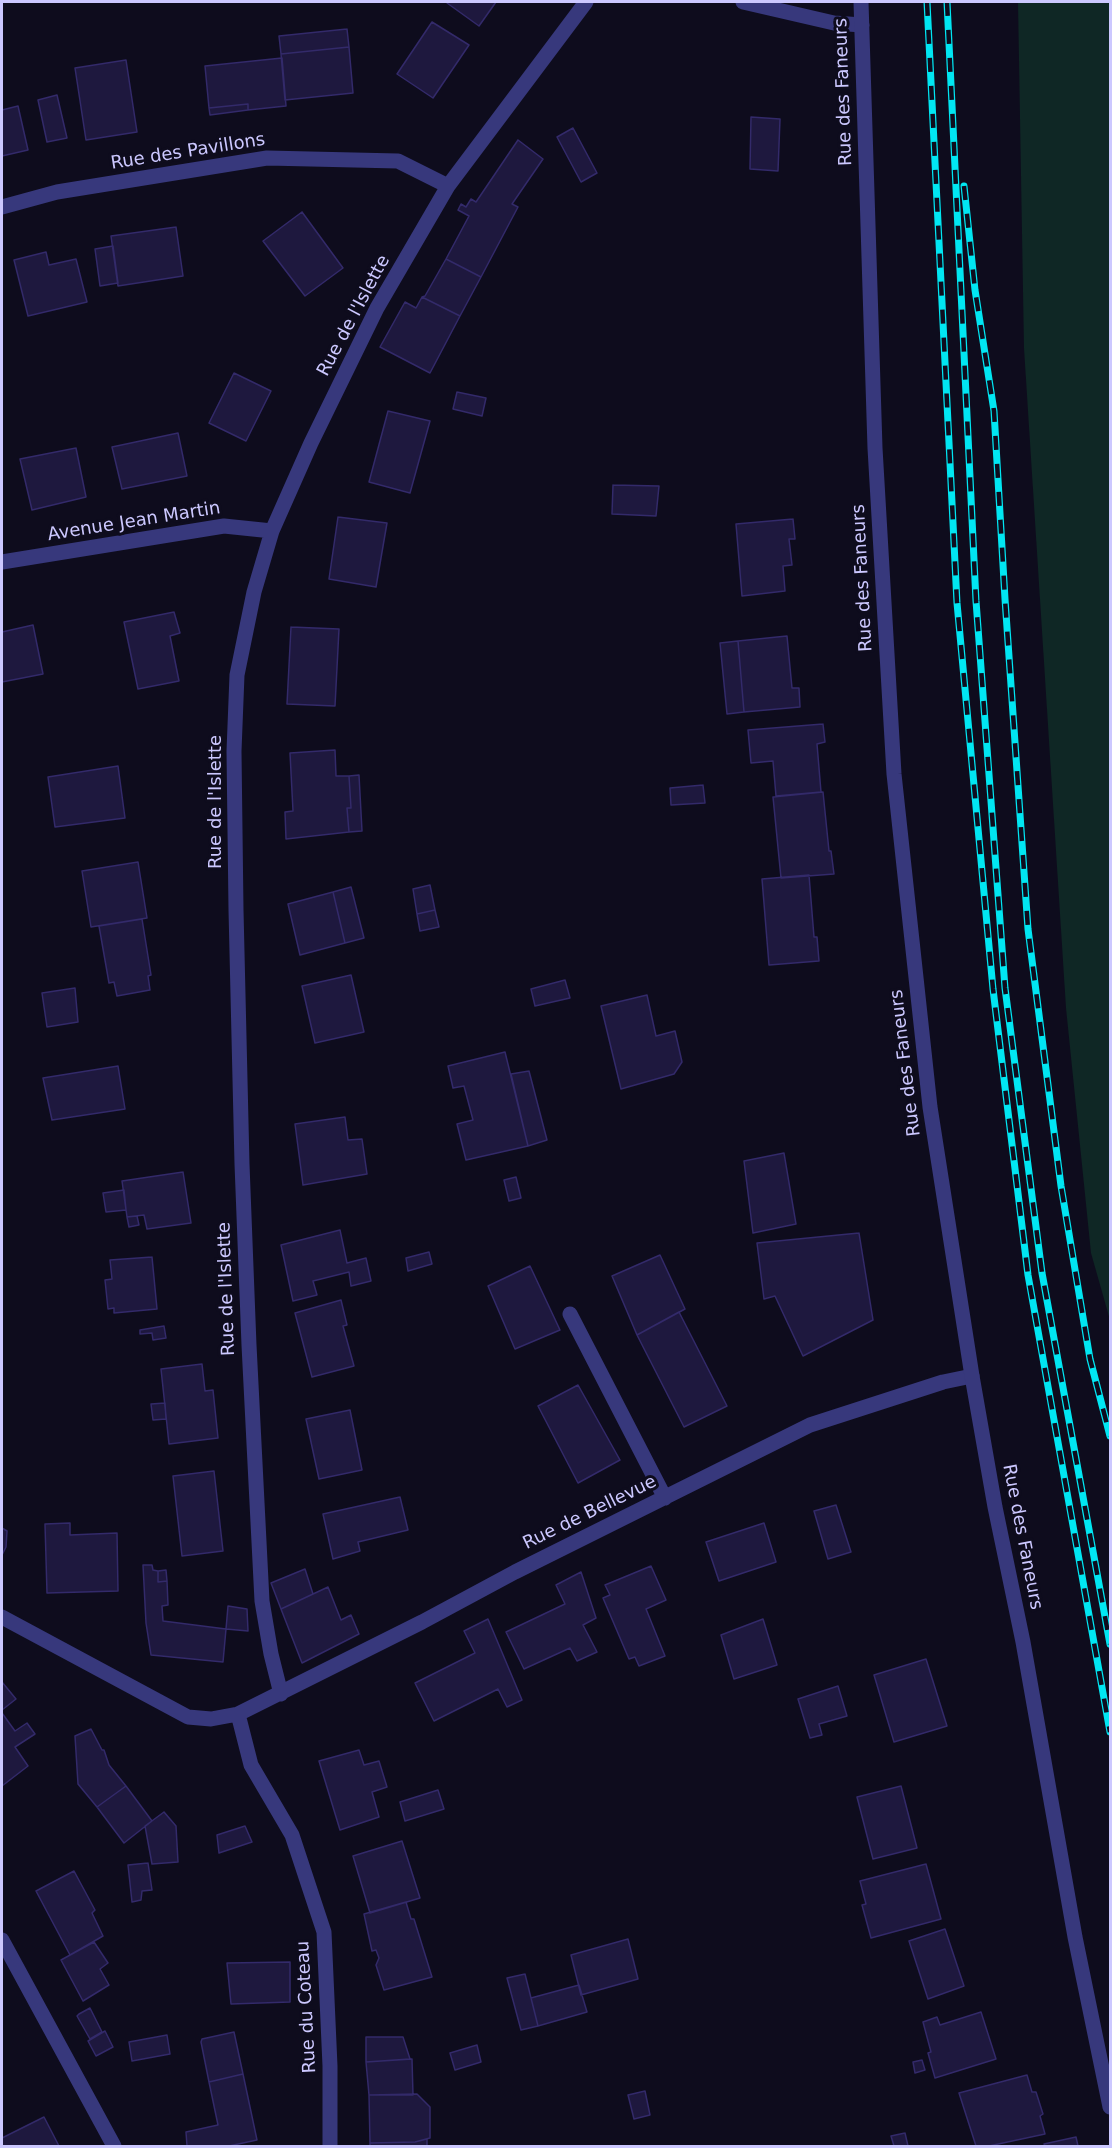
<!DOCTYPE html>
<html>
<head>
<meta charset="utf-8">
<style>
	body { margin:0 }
	#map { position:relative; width:1112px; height:2148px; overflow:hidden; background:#0e0c1d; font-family:"DejaVu Sans",sans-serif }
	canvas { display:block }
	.frame { position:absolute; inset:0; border:3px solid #ccc8ff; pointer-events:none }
</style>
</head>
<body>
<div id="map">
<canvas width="1112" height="2148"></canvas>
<div class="frame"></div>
</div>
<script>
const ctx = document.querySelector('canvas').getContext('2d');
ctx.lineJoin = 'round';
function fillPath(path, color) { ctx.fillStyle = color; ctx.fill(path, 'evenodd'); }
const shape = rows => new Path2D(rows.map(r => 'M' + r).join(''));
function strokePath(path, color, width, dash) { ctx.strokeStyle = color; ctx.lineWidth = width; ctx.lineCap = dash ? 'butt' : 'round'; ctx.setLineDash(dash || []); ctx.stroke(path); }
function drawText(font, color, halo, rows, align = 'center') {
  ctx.font = font + ' "DejaVu Sans",sans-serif'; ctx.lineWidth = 6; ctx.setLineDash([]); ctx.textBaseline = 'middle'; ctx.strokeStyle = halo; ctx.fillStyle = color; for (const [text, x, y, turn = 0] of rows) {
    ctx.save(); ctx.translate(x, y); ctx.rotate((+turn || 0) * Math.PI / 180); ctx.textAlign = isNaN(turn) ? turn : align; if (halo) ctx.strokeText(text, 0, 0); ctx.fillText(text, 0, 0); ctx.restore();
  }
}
fillPath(shape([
	[1018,2,1110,2,1110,1320,1091,1253,1066,1008,1024,348]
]), '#0f2725');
const building = shape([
	[448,2,496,2,479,26,447,3,448,2],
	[432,22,469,45,433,98,397,74,432,22],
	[347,29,349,47,281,54,279,36,347,29],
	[349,47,353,93,285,100,281,54,349,47],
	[282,58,286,106,248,110,248,104,209,108,205,66,282,58],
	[126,60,137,132,86,140,75,68,126,60],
	[57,95,67,138,47,142,38,100,57,95],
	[248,104,248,110,210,115,209,108,248,104],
	[18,106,28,150,2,156,2,110,18,106],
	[751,117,780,119,778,171,750,169,751,117],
	[573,128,597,173,581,182,557,137,573,128],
	[518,140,543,159,512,204,518,207,481,277,446,259,469,216,458,210,461,204,466,207,471,199,476,202,518,140],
	[302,212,343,268,305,296,263,241,302,212],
	[176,227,183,276,118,286,111,236,176,227],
	[113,246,118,283,100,286,95,249,113,246],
	[46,252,49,265,76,259,87,302,28,316,14,260,46,252],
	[446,259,481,277,460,316,422,297,425,296,446,259],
	[422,297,460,316,430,373,380,347,405,302,416,308,422,297],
	[234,373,271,391,246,441,209,423,234,373],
	[457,392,486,398,482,416,453,409,457,392],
	[388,411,430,421,410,493,369,482,388,411],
	[178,433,187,476,122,489,112,447,178,433],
	[76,448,86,497,32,510,20,459,76,448],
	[613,485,659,486,656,516,612,514,613,485],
	[338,517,387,523,376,587,329,579,338,517],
	[793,519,795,539,789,539,792,565,783,566,785,591,742,596,736,524,793,519],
	[174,612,180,633,170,636,179,681,138,689,124,622,174,612],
	[33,625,43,674,2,682,2,632,33,625],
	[291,627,339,629,335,706,287,704,291,627],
	[787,636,792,688,799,688,800,707,744,712,738,641,787,636],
	[738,641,744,712,727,714,720,643,738,641],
	[823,724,825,742,817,744,821,792,776,796,773,761,751,763,748,730,823,724],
	[335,750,336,776,349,776,351,808,347,808,349,832,286,839,285,812,293,811,290,753,335,750],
	[118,766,125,818,55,827,48,777,118,766],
	[359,775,362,831,349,832,347,808,351,808,349,776,359,775],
	[703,785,705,803,671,805,670,788,703,785],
	[823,792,829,851,831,851,834,874,781,878,773,797,823,792],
	[138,862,147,918,91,927,82,871,138,862],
	[809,875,814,937,817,937,819,961,769,965,762,879,809,875],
	[430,885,435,910,417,914,413,889,430,885],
	[351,887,364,938,345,943,333,892,351,887],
	[333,892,345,943,300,955,288,904,333,892],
	[435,910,439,927,420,931,417,914,435,910],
	[142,919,151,975,148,976,150,990,117,996,114,982,109,983,99,926,142,919],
	[351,975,364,1032,315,1043,302,986,351,975],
	[565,980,570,998,535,1006,531,989,565,980],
	[75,988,78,1022,47,1027,42,993,75,988],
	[647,995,656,1036,675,1031,682,1062,674,1074,621,1089,601,1006,647,995],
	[505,1052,528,1146,466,1160,457,1124,473,1120,464,1086,453,1088,448,1066,505,1052],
	[118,1066,125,1109,52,1120,43,1078,118,1066],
	[529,1071,547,1140,528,1146,511,1074,529,1071],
	[345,1117,348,1140,362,1139,367,1174,303,1185,295,1124,345,1117],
	[784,1153,796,1224,753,1233,744,1161,784,1153],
	[183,1172,191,1223,147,1229,144,1215,127,1217,122,1181,183,1172],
	[516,1177,521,1198,509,1201,504,1180,516,1177],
	[124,1190,126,1210,106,1212,103,1193,124,1190],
	[137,1216,139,1225,129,1227,127,1217,137,1216],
	[340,1230,347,1263,366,1258,371,1281,351,1286,349,1272,313,1281,317,1295,293,1301,281,1245,340,1230],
	[859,1233,873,1320,803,1356,775,1296,764,1299,757,1243,859,1233],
	[429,1252,432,1264,408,1271,406,1258,429,1252],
	[660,1255,685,1309,637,1335,612,1276,660,1255],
	[152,1257,157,1309,114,1313,114,1308,108,1309,105,1280,112,1279,110,1260,152,1257],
	[530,1266,560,1330,515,1349,488,1286,530,1266],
	[341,1300,347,1325,343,1326,354,1366,312,1377,295,1313,341,1300],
	[679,1312,727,1406,684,1427,637,1335,679,1312],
	[164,1326,166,1338,153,1340,152,1333,140,1334,140,1330,164,1326],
	[202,1364,205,1391,213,1390,218,1438,169,1444,161,1369,202,1364],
	[578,1385,620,1460,578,1483,538,1406,578,1385],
	[165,1403,166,1419,153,1420,151,1404,165,1403],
	[350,1410,362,1470,319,1479,306,1419,350,1410],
	[214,1471,223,1551,182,1556,173,1476,214,1471],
	[400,1497,408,1530,358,1542,360,1551,333,1559,323,1514,400,1497],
	[836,1505,851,1552,828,1559,814,1511,836,1505],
	[70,1523,70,1535,117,1533,118,1591,47,1593,45,1524,70,1523],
	[764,1523,776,1562,719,1581,706,1542,764,1523],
	[2,1528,7,1531,6,1547,2,1555,2,1528],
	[143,1565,152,1565,153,1570,158,1571,158,1582,167,1581,168,1605,162,1606,163,1621,226,1629,223,1662,151,1655,146,1623,143,1565],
	[651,1566,666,1600,646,1609,665,1656,639,1666,635,1657,629,1659,603,1598,610,1595,605,1585,651,1566],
	[305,1569,313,1594,281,1609,271,1583,305,1569],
	[166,1570,167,1581,158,1582,158,1571,166,1570],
	[581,1572,596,1618,583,1625,597,1652,577,1661,570,1648,524,1669,506,1632,565,1604,556,1585,581,1572],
	[328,1587,341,1620,351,1615,359,1634,302,1663,281,1609,328,1587],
	[228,1606,247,1609,248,1631,226,1629,228,1606],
	[488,1619,522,1700,507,1707,498,1689,434,1721,415,1683,475,1653,464,1631,488,1619],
	[763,1619,777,1665,734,1679,721,1635,763,1619],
	[926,1659,947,1726,894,1742,874,1675,926,1659],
	[2,1682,16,1699,2,1710,2,1682],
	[838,1686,847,1716,819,1724,822,1735,810,1738,798,1699,838,1686],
	[2,1713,15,1731,27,1723,35,1734,15,1747,28,1766,2,1786,2,1713],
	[91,1729,102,1750,104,1750,109,1765,126,1786,97,1807,78,1784,75,1736,91,1729],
	[359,1750,364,1765,379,1761,387,1787,372,1792,379,1817,340,1830,319,1761,359,1750],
	[126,1786,152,1821,124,1843,97,1807,126,1786],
	[901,1786,917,1848,873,1859,857,1797,901,1786],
	[438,1790,444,1809,405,1821,400,1802,438,1790],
	[164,1812,176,1826,178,1862,152,1864,145,1826,164,1812],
	[245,1826,252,1842,219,1853,217,1835,245,1826],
	[402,1841,420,1898,370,1913,353,1856,402,1841],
	[148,1863,152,1890,142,1891,141,1900,132,1902,128,1865,148,1863],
	[926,1864,941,1919,871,1938,862,1905,866,1904,860,1881,926,1864],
	[74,1871,95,1910,92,1913,103,1936,70,1955,36,1891,74,1871],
	[406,1902,411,1919,414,1919,432,1977,384,1990,376,1965,379,1958,376,1950,372,1951,364,1914,406,1902],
	[945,1929,964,1986,928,1999,909,1941,945,1929],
	[628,1939,638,1979,581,1995,571,1955,628,1939],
	[94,1942,108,1963,100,1969,109,1985,83,2001,61,1960,94,1942],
	[290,1962,290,2002,231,2004,227,1963,290,1962],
	[525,1974,538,2026,521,2030,507,1978,525,1974],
	[579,1985,587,2012,538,2026,531,1998,579,1985],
	[90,2008,102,2032,90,2039,77,2016,79,2014,90,2008],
	[981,2012,996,2059,935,2078,928,2053,931,2052,923,2022,937,2017,940,2025,981,2012],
	[105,2031,113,2047,96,2056,88,2041,105,2031],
	[234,2032,243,2074,209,2082,201,2042,202,2039,234,2032],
	[167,2035,170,2054,132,2061,129,2042,167,2035],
	[366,2037,403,2037,410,2059,366,2062,366,2037],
	[477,2045,481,2062,455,2070,450,2053,477,2045],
	[412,2059,413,2095,369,2095,366,2062,412,2059],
	[922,2060,925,2070,915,2073,913,2062,922,2060],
	[243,2074,257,2140,229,2146,187,2146,186,2132,218,2125,209,2082,243,2074],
	[1027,2075,1032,2092,1036,2092,1043,2114,1040,2116,1045,2134,989,2146,976,2146,959,2093,1027,2075],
	[645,2091,650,2115,634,2119,628,2095,645,2091],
	[417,2094,430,2107,430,2138,415,2142,370,2143,369,2095,417,2094],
	[44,2117,59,2146,2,2146,2,2138,44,2117],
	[905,2133,908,2146,894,2146,891,2136,905,2133],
	[1076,2137,1078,2146,1045,2146,1044,2144,1076,2137],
	[427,2139,427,2146,370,2146,370,2143,415,2142,427,2139]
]);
fillPath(building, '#1e183e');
strokePath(building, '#332a6a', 1.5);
strokePath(shape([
	[743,2,834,23,862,25],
	[2,207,57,192,267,158,398,161,448,186],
	[2,562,224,526,272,531],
	[570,1314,665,1498],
	[2,1617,188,1717,211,1719,238,1714,422,1622,515,1572,810,1425,943,1382,972,1376],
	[281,1694,271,1654,262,1601,249,1345,242,1164,236,910,234,751,237,675,254,592,272,531,311,443,377,308,448,186,586,2],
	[238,1714,251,1765,292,1835,324,1932,330,2066,330,2146]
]), '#37387c', 15);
strokePath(shape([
	[861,2,875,448,894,774,930,1107,972,1376,995,1507,1023,1642,1075,1937,1110,2107],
	[2,1940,114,2146]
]), '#37387c', 15);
const rail = shape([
	[927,2,957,603,993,989,1028,1275,1110,1732],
	[947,2,976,601,1005,988,1042,1273,1110,1644],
	[964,186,975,290,994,411,1005,599,1028,929,1061,1186,1090,1359,1110,1436]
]);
strokePath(rail, '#01e6f2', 7);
strokePath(rail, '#0e0c1d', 4.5, [14]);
drawText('18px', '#ccc8ff', '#0e0c1d', [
	["Rue des Faneurs",844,92,-92],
	["Rue des Pavillons",188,152,-9],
	["Rue de l'Islette",354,316,-62],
	["Avenue Jean Martin",134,522,-9],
	["Rue des Faneurs",863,578,-93],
	["Rue de l'Islette",216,802,-90],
	["Rue des Faneurs",906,1063,-97],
	["Rue de l'Islette",227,1289,-92],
	["Rue de Bellevue",590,1513,-26],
	["Rue des Faneurs",1022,1537,79],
	["Rue du Coteau",307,2007,-93]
]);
</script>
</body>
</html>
